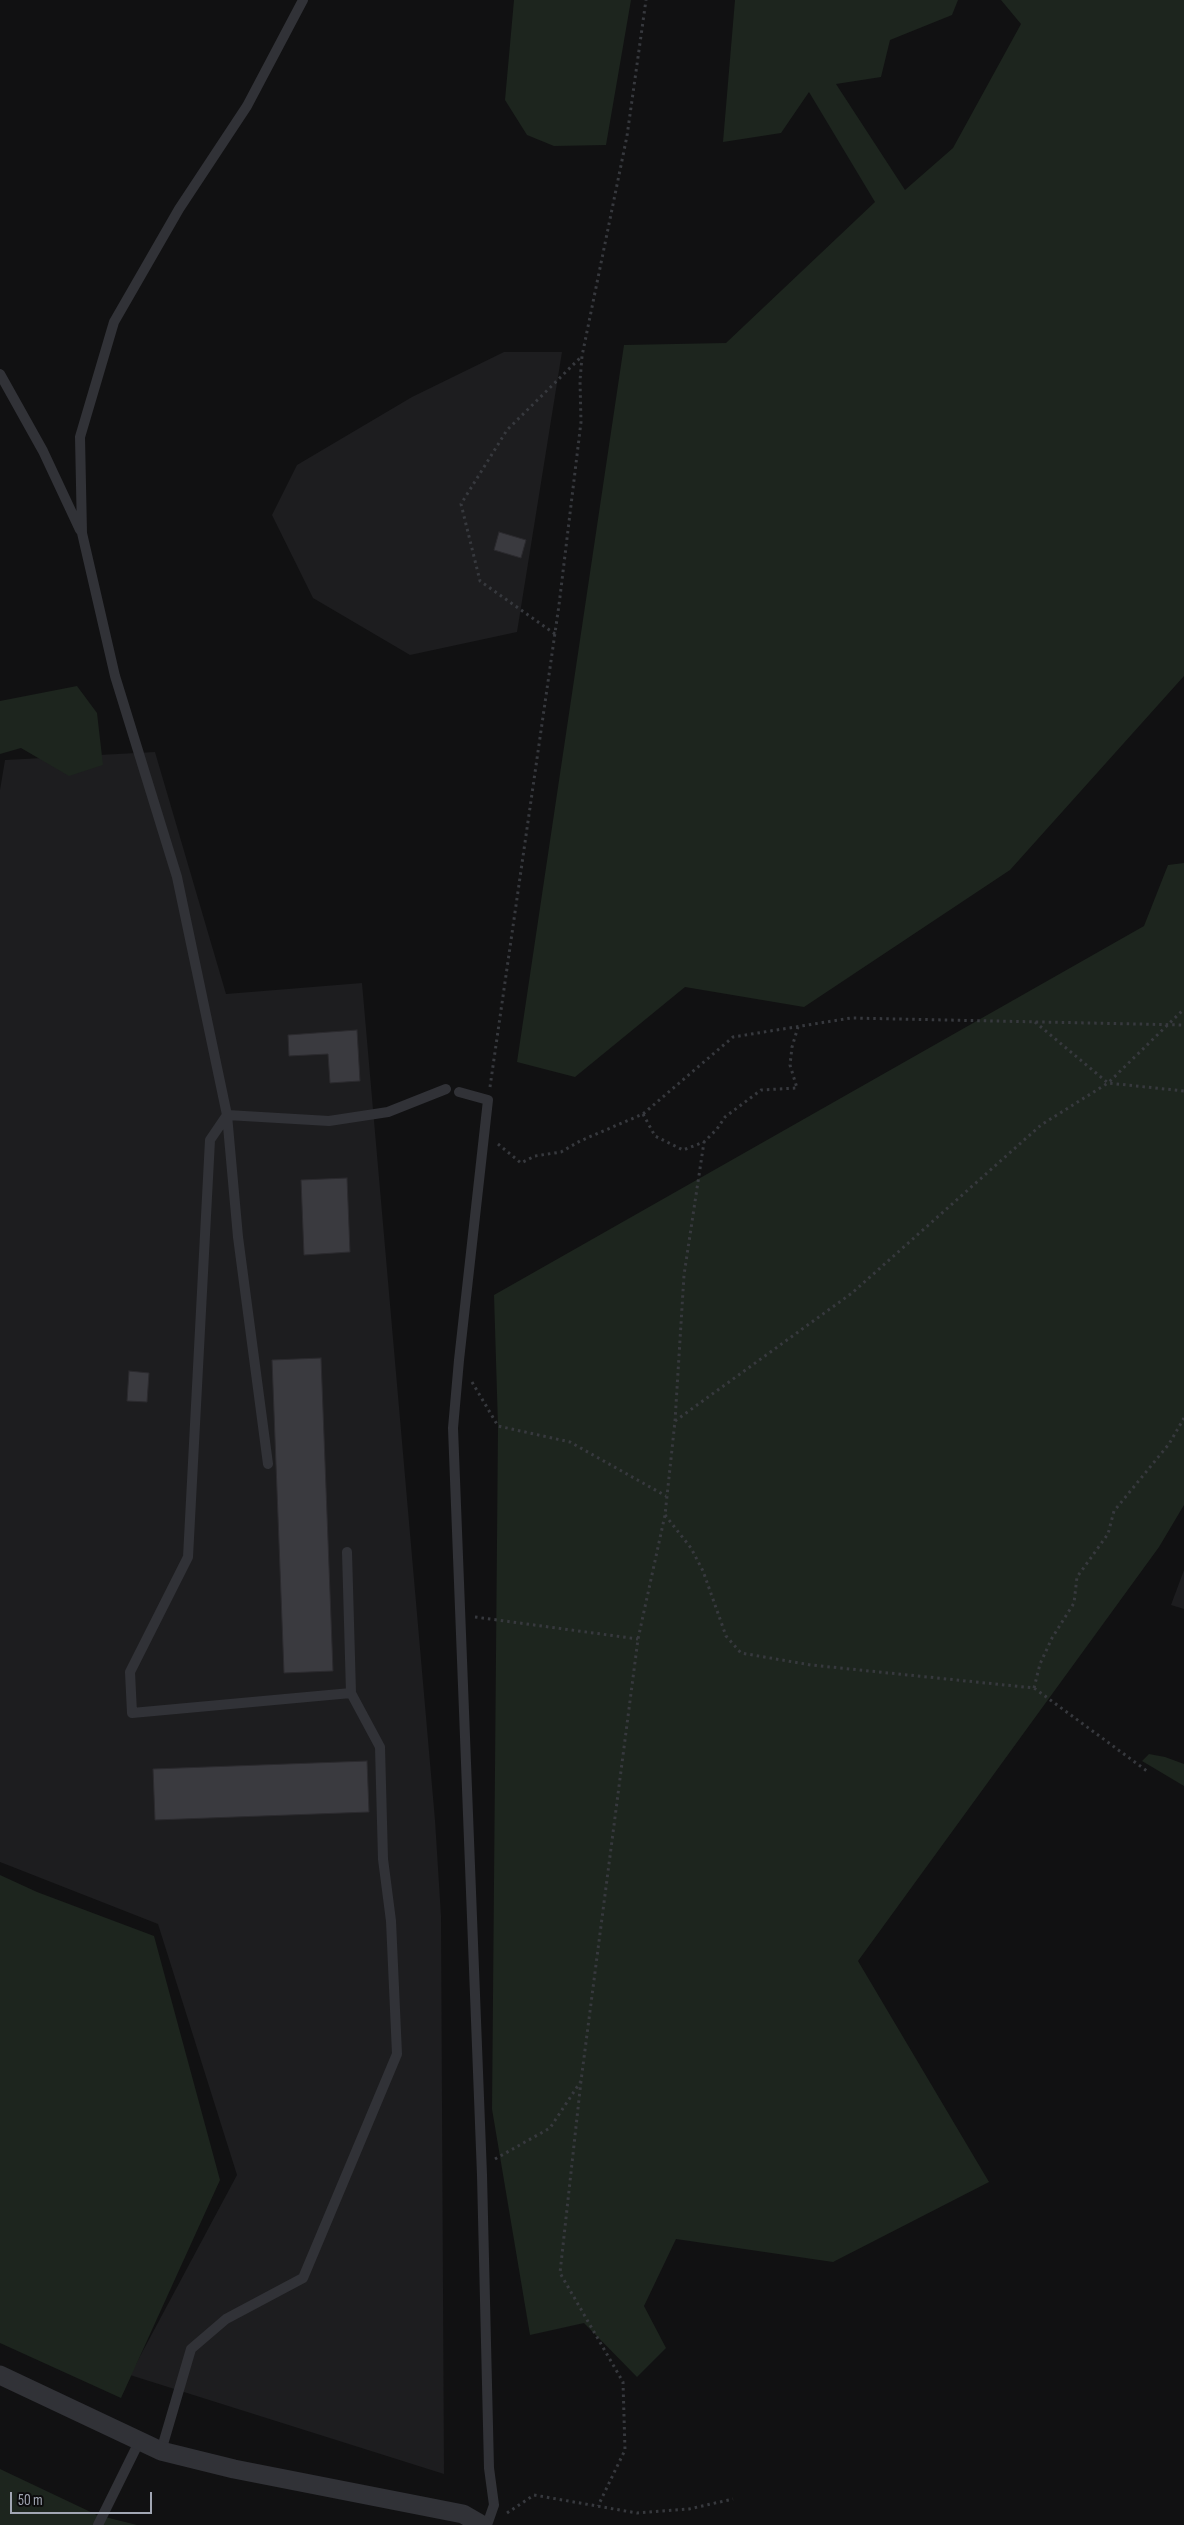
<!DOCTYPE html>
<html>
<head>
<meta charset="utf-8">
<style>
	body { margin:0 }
	#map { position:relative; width:1184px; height:2525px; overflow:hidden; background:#111112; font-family:"Sofia Sans Condensed",sans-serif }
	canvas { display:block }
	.scale { position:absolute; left:10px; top:2492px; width:142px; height:22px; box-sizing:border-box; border:2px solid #a1a6b3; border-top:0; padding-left:6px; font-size:15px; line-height:18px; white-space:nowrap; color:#a1a6b3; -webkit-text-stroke:4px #0c0c0d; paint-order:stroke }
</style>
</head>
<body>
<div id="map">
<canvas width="1184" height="2525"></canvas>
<div class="scale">50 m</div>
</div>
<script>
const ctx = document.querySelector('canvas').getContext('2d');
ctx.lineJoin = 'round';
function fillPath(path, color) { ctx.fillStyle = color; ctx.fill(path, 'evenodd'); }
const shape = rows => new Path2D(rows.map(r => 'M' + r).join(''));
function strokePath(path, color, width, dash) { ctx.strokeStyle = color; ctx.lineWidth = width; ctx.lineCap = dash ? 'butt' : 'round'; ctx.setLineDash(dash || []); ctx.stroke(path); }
fillPath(shape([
	[504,352,562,352,517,632,410,655,313,598,272,515,297,465,412,397],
	[155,752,226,994,362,983,435,1820,441,1916,444,2474,130,2375,237,2175,158,1924,0,1862,0,790,5,760],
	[1184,1570,1184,1609,1171,1605]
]), '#1d1d1f');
fillPath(shape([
	[514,0,631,0,606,145,554,146,527,135,505,100],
	[735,0,958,0,952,15,890,40,881,77,836,84,905,190,953,148,1021,24,1001,0,1184,0,1184,676,1010,870,804,1007,685,987,575,1077,517,1062,624,345,726,343,875,202,809,92,781,133,723,142],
	[77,686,97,713,103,765,69,776,21,748,0,754,0,701],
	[1184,863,1184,1505,1159,1547,858,1961,989,2182,833,2262,676,2239,644,2306,666,2348,637,2377,584,2323,530,2335,492,2109,498,1426,494,1295,1144,926,1168,865],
	[1149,1754,1165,1757,1184,1764,1184,1786,1142,1761],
	[0,1875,37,1892,154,1936,220,2180,121,2398,0,2343],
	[0,2469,97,2515,137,2525,0,2525]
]), '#1d251e');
const building = shape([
	[499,532,526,540,521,558,494,550,499,532],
	[357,1030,360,1081,330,1083,328,1054,289,1056,288,1035,357,1030],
	[347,1178,350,1252,304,1255,301,1180,347,1178],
	[321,1358,333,1671,284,1673,272,1360,321,1358],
	[129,1371,149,1373,147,1402,127,1401,129,1371],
	[367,1761,369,1812,155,1820,153,1769,367,1761]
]);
fillPath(building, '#3a3a3f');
strokePath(building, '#2b2a2e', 1);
strokePath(shape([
	[555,634,480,581,461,504,507,430,582,356],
	[1035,1022,1108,1083,1184,1009],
	[490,1087,559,605,581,422,580,381,582,356,627,136,646,0],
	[643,1114,655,1136,683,1150,704,1142,717,1129,725,1117,761,1090,797,1088,790,1065,792,1047,798,1027],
	[498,1144,521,1163,535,1156,561,1152,580,1141,643,1114,733,1037,851,1018,1184,1025],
	[472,1382,498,1426,570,1442,666,1496],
	[675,1421,852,1293,1041,1125,1108,1083,1184,1091],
	[665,1515,691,1548,703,1571,726,1636,741,1653,811,1665,1034,1688,1147,1771],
	[475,1617,638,1639],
	[1034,1688,1040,1664,1052,1638,1074,1603,1077,1577,1108,1534,1114,1511,1169,1444,1184,1418],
	[581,2081,560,2273,623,2382,625,2450,598,2506],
	[495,2159,550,2128,581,2081,638,1639,665,1515,675,1421,684,1275,704,1142],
	[507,2513,534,2495,637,2513,689,2509,733,2499]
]), '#37393e', 3, [2.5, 4]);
strokePath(shape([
	[0,374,43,451,80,530],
	[459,1092,488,1100,459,1360,453,1428,482,2175,489,2468,494,2505,487,2525],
	[227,1115,210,1140,188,1557,130,1672,132,1713,351,1693],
	[227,1115,329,1121,388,1112,446,1089],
	[268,1464,238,1237,227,1115,177,877,115,676,82,533,80,437,114,322,179,209,247,106,303,0],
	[161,2451,191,2349,226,2319,303,2278,397,2054,391,1921,383,1859,380,1747,351,1693,347,1552],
	[98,2525,140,2440]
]), '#313237', 10);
strokePath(shape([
	[0,2375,161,2451,234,2469,463,2514,482,2525]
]), '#313237', 19);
</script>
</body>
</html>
